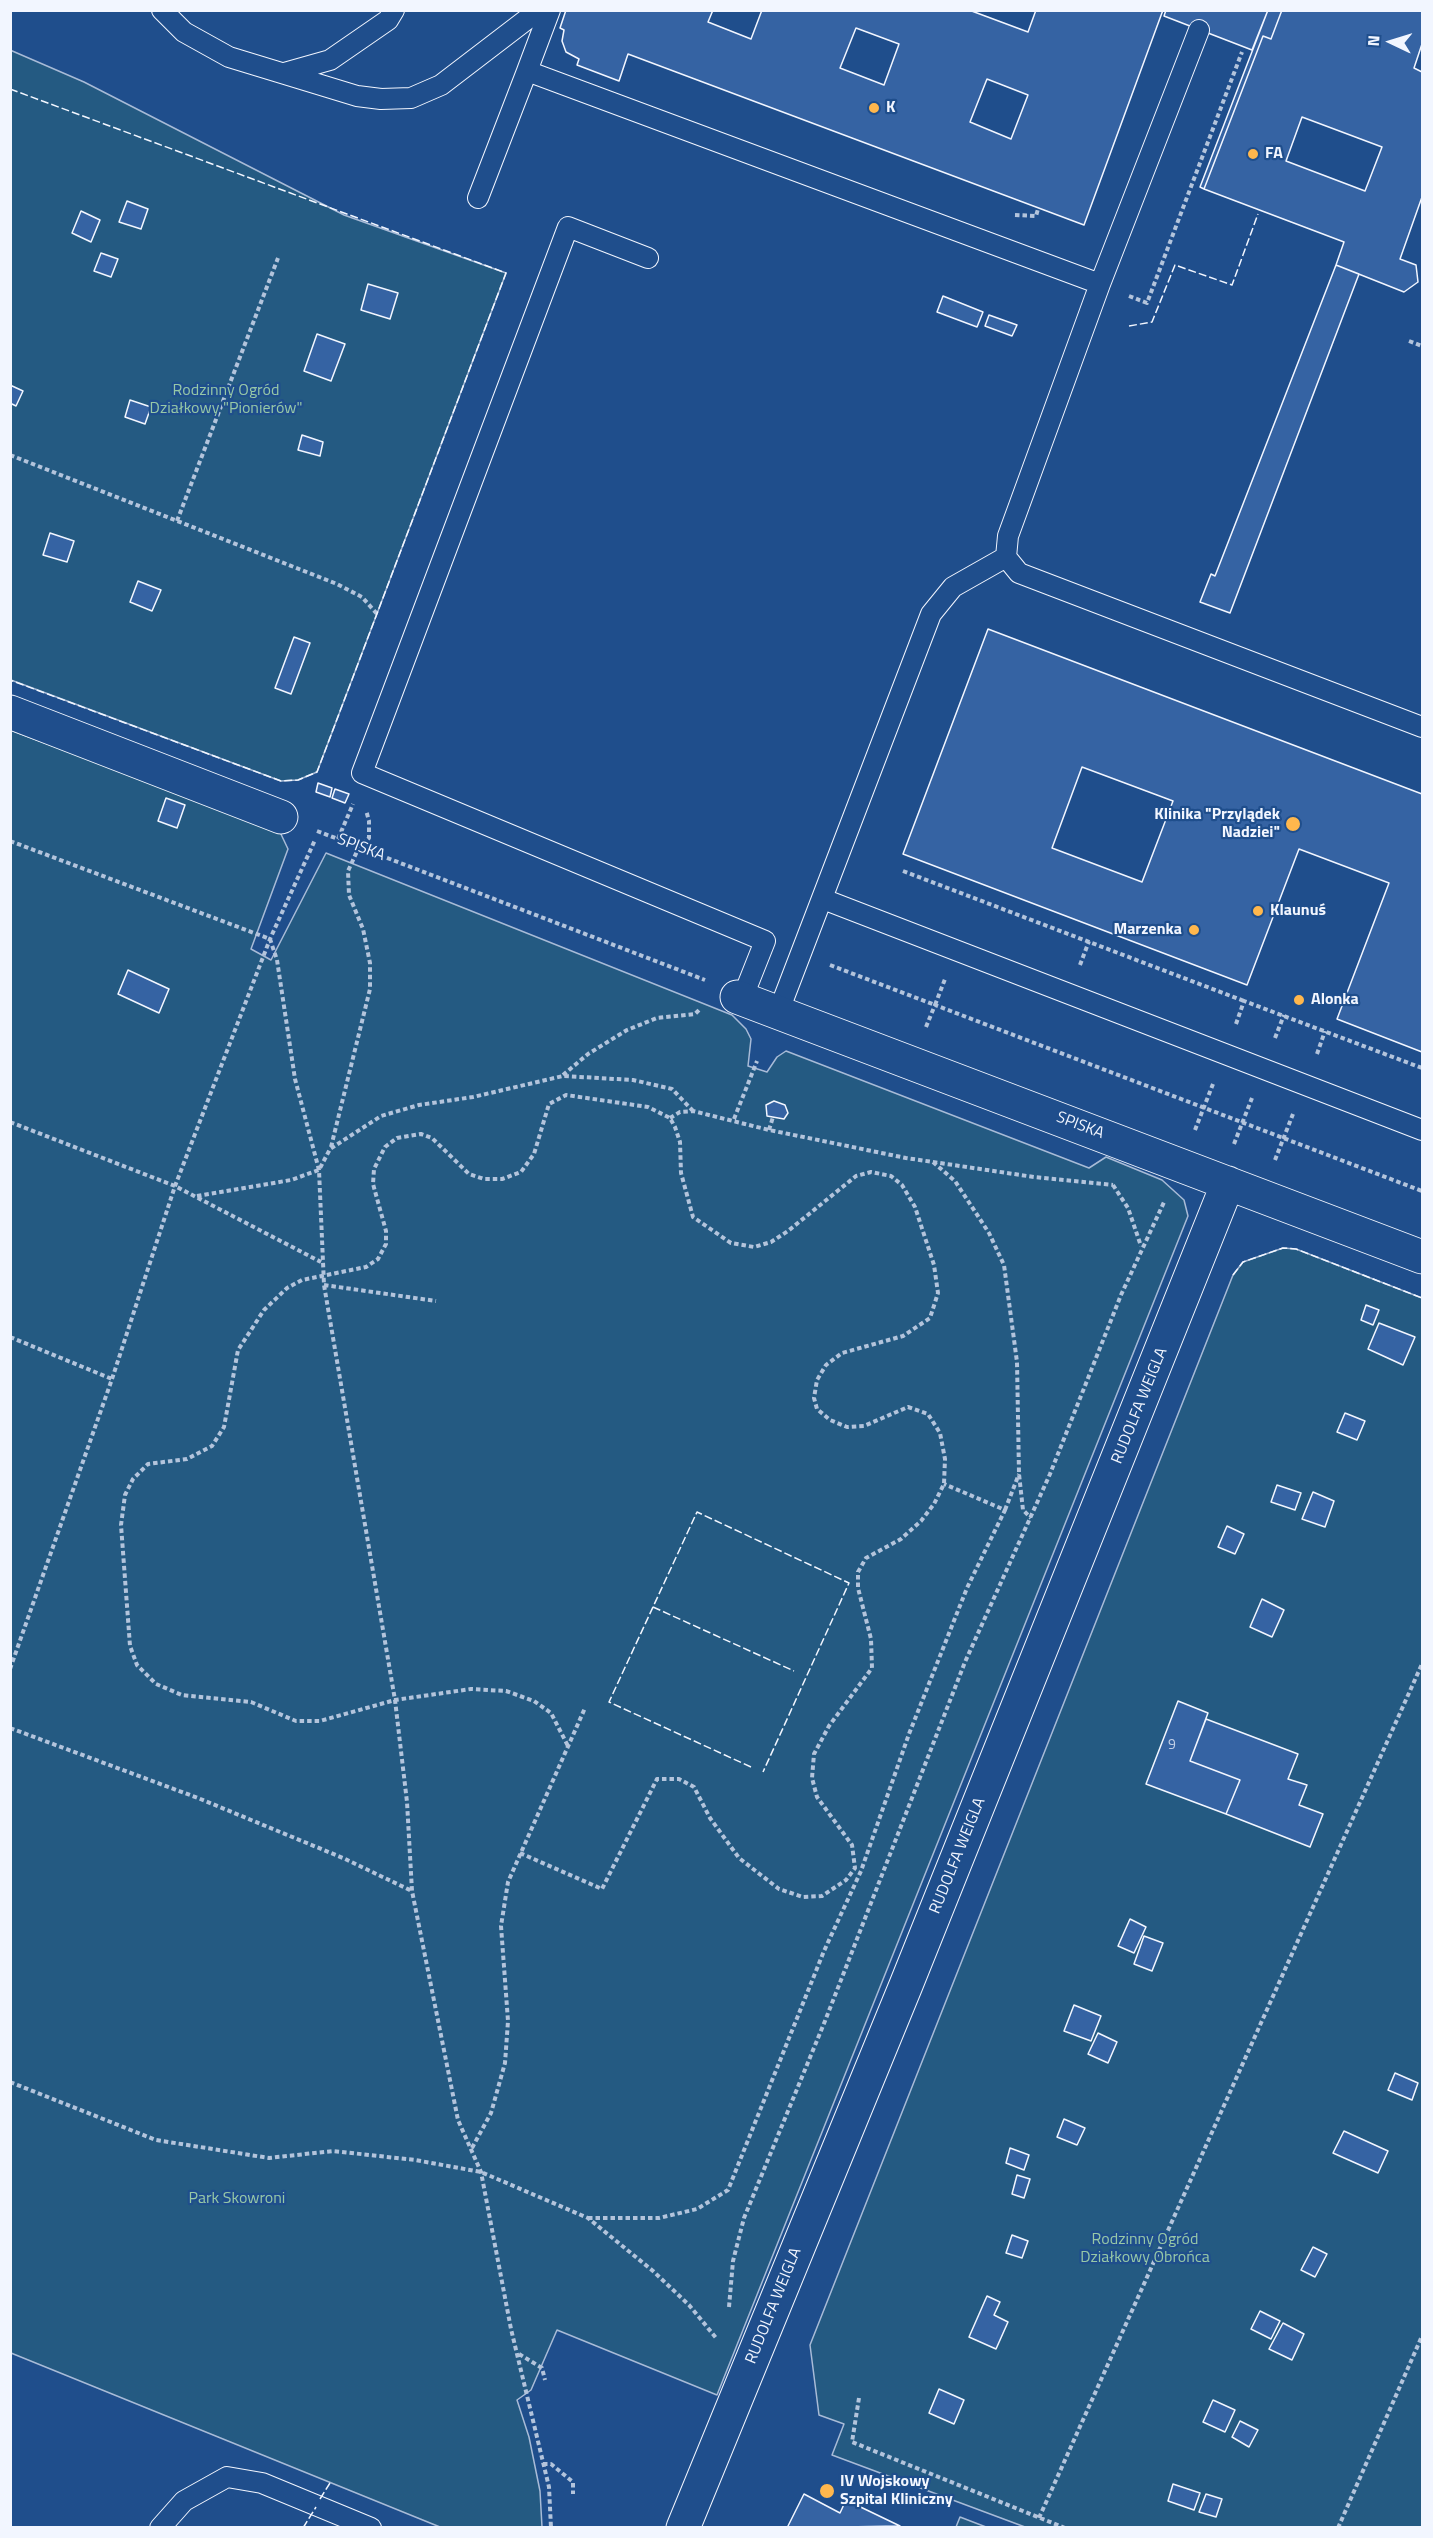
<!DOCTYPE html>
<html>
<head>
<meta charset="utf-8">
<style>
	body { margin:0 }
	#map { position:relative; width:1433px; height:2538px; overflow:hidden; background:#1f4e8c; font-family:"Titillium Web",sans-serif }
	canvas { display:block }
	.frame { position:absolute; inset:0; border:12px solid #f2f6ff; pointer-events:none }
	.north { position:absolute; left:1361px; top:12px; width:60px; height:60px; -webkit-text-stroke:4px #1f4e8c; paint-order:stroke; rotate:274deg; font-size:16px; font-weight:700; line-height:24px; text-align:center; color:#f2f6ff }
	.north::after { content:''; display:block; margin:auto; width:21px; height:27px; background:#f2f6ff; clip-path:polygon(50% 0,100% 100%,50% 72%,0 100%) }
</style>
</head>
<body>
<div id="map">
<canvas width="1433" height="2538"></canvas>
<div class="frame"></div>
<div class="north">N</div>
</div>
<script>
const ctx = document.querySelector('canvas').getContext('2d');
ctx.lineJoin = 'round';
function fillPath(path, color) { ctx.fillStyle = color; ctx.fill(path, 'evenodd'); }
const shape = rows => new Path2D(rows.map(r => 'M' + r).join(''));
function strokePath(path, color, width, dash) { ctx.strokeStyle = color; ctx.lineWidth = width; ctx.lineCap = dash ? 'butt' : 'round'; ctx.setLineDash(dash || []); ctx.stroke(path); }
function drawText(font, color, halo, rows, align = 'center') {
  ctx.font = font + ' "Titillium Web",sans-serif'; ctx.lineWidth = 4.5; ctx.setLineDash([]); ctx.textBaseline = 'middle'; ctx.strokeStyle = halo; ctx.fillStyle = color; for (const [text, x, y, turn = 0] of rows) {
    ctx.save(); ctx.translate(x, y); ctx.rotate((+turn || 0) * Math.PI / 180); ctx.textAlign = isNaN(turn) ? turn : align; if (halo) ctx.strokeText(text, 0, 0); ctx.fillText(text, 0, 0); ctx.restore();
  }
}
const green = shape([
	[10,50,84,82,344,215,506,273,317,772,298,780,281,781,11,680,10,50],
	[10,730,279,830,288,849,251,949,271,960,326,853,732,1015,746,1029,751,1039,748,1066,767,1072,777,1057,786,1051,1089,1168,1106,1157,1162,1180,1184,1200,1188,1216,717,2395,557,2330,531,2390,517,2400,529,2437,540,2491,542,2527,440,2527,11,2353,10,730],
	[1283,1248,1296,1249,1422,1298,1422,2527,1025,2527,832,2455,844,2424,819,2415,810,2345,1233,1275,1243,1262,1283,1248],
	[960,2517,986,2527,956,2527,960,2517]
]);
fillPath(green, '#245a82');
strokePath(green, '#a8bbd7', 1.5);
const building = shape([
	[566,10,713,10,708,22,751,39,762,10,969,10,1028,32,1036,10,1163,10,1084,225,628,54,619,81,577,65,579,59,566,52,562,41,564,30,560,28,566,10],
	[856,28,899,44,884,85,840,68,856,28],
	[987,79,1028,95,1011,139,970,122,987,79],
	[1166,10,1268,10,1252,50,1164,16,1166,10],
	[1268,10,1282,10,1271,39,1263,36,1204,189,1200,187,1268,10],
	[1282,10,1422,10,1422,44,1414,68,1422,72,1422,197,1400,259,1416,265,1418,282,1404,292,1336,265,1344,242,1204,189,1263,36,1271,39,1282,10],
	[1302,117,1382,147,1365,191,1286,161,1302,117],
	[127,201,148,209,141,229,119,222,127,201],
	[81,211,100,220,91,242,72,233,81,211],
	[101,253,118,259,111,277,94,271,101,253],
	[1336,265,1359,274,1230,613,1200,602,1211,574,1215,576,1336,265],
	[368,284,398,293,390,319,361,310,368,284],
	[943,296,983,312,977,327,937,312,943,296],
	[989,315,1017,325,1012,336,985,326,989,315],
	[317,334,345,344,331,381,304,371,317,334],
	[10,385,23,391,16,406,10,403,10,385],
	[130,400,151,407,145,424,125,417,130,400],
	[302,435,323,442,320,456,298,450,302,435],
	[50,533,74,541,67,562,43,555,50,533],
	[138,581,161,590,152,611,130,602,138,581],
	[988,629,1422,794,1422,1052,1337,1019,1389,883,1299,849,1247,985,903,854,988,629],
	[1082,767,1173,801,1142,882,1052,848,1082,767],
	[294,637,310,643,291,694,275,688,294,637],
	[318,783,332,788,330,797,316,792,318,783],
	[335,789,349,794,345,803,332,798,335,789],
	[166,798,185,805,177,828,158,821,166,798],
	[128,970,169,989,159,1013,118,994,128,970],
	[774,1101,785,1105,788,1113,784,1119,767,1116,766,1105,774,1101],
	[1366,1305,1379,1310,1373,1325,1361,1320,1366,1305],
	[1379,1323,1415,1337,1403,1365,1368,1349,1379,1323],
	[1345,1413,1365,1421,1357,1440,1337,1432,1345,1413],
	[1277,1485,1301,1493,1295,1510,1271,1502,1277,1485],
	[1313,1492,1334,1501,1325,1527,1302,1519,1313,1492],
	[1227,1526,1244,1534,1235,1554,1218,1547,1227,1526],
	[1262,1599,1284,1610,1272,1637,1250,1627,1262,1599],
	[1178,1701,1208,1713,1190,1761,1240,1780,1226,1814,1146,1784,1178,1701],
	[1206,1719,1298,1754,1288,1779,1307,1785,1299,1805,1323,1814,1310,1847,1226,1814,1240,1780,1190,1761,1206,1719],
	[1130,1919,1146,1927,1134,1953,1118,1946,1130,1919],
	[1144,1936,1163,1943,1152,1971,1134,1964,1144,1936],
	[1074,2005,1101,2016,1091,2041,1064,2031,1074,2005],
	[1098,2033,1117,2042,1108,2063,1088,2054,1098,2033],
	[1395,2073,1418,2083,1412,2100,1388,2090,1395,2073],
	[1064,2119,1085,2128,1077,2145,1057,2137,1064,2119],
	[1344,2131,1388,2151,1378,2173,1333,2153,1344,2131],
	[1010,2148,1029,2155,1024,2170,1006,2163,1010,2148],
	[1017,2175,1030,2179,1024,2198,1012,2194,1017,2175],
	[1012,2235,1028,2241,1022,2258,1006,2253,1012,2235],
	[1313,2247,1327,2254,1315,2277,1301,2270,1313,2247],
	[987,2296,1000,2302,994,2315,1008,2322,996,2349,969,2337,987,2296],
	[1260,2311,1280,2321,1271,2339,1251,2329,1260,2311],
	[1283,2323,1304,2334,1292,2360,1269,2349,1283,2323],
	[939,2389,964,2400,954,2424,929,2413,939,2389],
	[1213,2400,1235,2410,1225,2432,1203,2422,1213,2400],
	[1240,2421,1258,2430,1249,2447,1232,2437,1240,2421],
	[1173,2484,1200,2493,1194,2510,1168,2501,1173,2484],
	[804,2494,840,2513,846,2500,900,2526,787,2528,804,2494],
	[1206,2494,1222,2499,1216,2517,1199,2512,1206,2494]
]);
fillPath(building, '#3563a3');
strokePath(building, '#f2f6ff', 1.5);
const service = shape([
	[162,10,184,32,229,57,357,96,381,99,411,98,441,85,539,10],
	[550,10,527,71,1100,284],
	[1199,30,1100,284,1008,536,1006,557,1019,573,1422,727],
	[284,73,330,60,388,20,394,10],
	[478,198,527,71],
	[648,258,568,227,362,773,765,941,742,999],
	[823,899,1422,1130],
	[778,1013,931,614,953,587,1006,557],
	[160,2528,184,2501,227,2477,262,2483,371,2528]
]);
const minor = shape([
	[10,712,281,817],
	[737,997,1422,1257],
	[683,2528,906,1985,1228,1183]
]);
strokePath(service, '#f2f6ff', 22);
strokePath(minor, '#f2f6ff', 35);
strokePath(shape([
	[1015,215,1036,216,1038,209],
	[1129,296,1147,303,1242,52],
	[1409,341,1422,346],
	[10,455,337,584,362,597,378,615],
	[177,521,278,258],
	[317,831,705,980],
	[338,839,353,804],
	[10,841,270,939,277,960,295,1079,319,1170,324,1285,395,1700,407,1802,412,1891,458,2120,481,2172,511,2329,549,2487,551,2528],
	[903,871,1244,1001],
	[830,965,935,1005,945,979],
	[1080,965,1089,941],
	[1236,1024,1244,1001,1422,1068],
	[926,1027,935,1005,1422,1191],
	[1275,1038,1284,1015],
	[1317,1054,1325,1031],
	[563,1075,588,1054,627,1030,657,1018,695,1014,701,1008],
	[670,1118,680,1112,693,1111,769,1130,906,1158,1034,1177,1113,1185],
	[734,1119,757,1061],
	[10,1122,175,1186,321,1262],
	[769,1130,773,1117],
	[1195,1130,1213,1084],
	[1234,1144,1252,1098],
	[331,1147,370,989,370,963,363,929,349,895,348,871,359,847,369,838,369,821,366,810],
	[1275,1160,1293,1114],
	[933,1162,955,1181,989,1233,1004,1265,1017,1362,1019,1474,1023,1510,1031,1518],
	[1113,1185,1128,1208,1141,1246],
	[197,1196,291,1180,319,1170,330,1149,381,1116,419,1105,473,1097,563,1076,633,1080,672,1089,693,1111],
	[324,1285,436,1301],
	[10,1337,112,1379],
	[1005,1510,1019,1474],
	[10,1669,112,1379,175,1186,270,939,315,840],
	[10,1728,198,1798,343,1858,412,1891],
	[520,1853,602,1889,657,1779,679,1779,694,1787,710,1818,739,1858,779,1889,803,1897,822,1896,846,1880,855,1868,852,1845,817,1797,812,1778,814,1754,829,1726,872,1668,871,1639,858,1588,858,1572,866,1558,901,1539,921,1521,934,1504,944,1484,945,1459,940,1433,928,1414,908,1407,864,1426,847,1427,830,1420,817,1409,814,1398,817,1380,826,1365,842,1353,903,1336,930,1318,938,1293,934,1265,915,1207,902,1185,891,1176,871,1172,856,1176,788,1231,771,1242,754,1247,731,1243,693,1217,681,1173,680,1142,675,1127,670,1118,648,1107,566,1095,549,1104,534,1154,521,1172,502,1179,484,1179,469,1174,432,1138,421,1134,397,1138,385,1147,374,1169,373,1184,386,1231,386,1244,378,1259,366,1267,302,1280,287,1288,264,1310,238,1350,224,1427,212,1446,187,1459,148,1464,133,1479,125,1495,121,1525,130,1646,137,1665,156,1684,182,1695,251,1702,296,1721,320,1721,395,1700,471,1689,506,1691,534,1701,551,1713,568,1746],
	[10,2082,156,2140,269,2158,333,2151,415,2160,481,2172,588,2218,653,2271,689,2305,717,2339],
	[472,2148,491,2113,505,2063,508,2021,501,1926,508,1882,585,1708],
	[588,2218,659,2218,697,2209,728,2190,824,1951,861,1871,909,1734,967,1588,1005,1510,944,1484],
	[729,2307,733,2261,744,2218,825,2021,965,1662,1050,1474,1121,1295,1165,1200],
	[519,2354,542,2368,545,2380],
	[859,2398,852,2442,1065,2528],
	[543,2464,551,2464,573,2482,573,2494],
	[1039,2518,1422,1664],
	[1338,2528,1422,2336]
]), '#b3c4dc', 4, [4.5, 3]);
strokePath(service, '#1f4e8c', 20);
strokePath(minor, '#1f4e8c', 33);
strokePath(shape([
	[10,89,506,273,317,772,298,780,281,781,10,680],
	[1129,326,1152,322,1175,265,1232,285,1258,214],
	[1233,1275,1243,1262,1283,1248,1296,1249,1422,1298],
	[653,1607,794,1671],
	[751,1767,609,1702,697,1512,849,1583,763,1772],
	[320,2499,330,2483],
	[303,2528,316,2507]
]), '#f2f6ff', 1.5, [8, 3]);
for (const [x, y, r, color] of [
	[874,108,6,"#ffb74d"],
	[1253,154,6,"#ffb74d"],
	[1293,824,8,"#ffb74d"],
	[1258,911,6,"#ffb74d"],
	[1194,930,6,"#ffb74d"],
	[1299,1000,6,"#ffb74d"],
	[827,2491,8,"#ffb74d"]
]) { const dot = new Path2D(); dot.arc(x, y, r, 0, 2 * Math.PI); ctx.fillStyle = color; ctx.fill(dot); strokePath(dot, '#1f4e8c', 2); }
drawText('14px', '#c3d1e8', null, [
	["9",1172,1746]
]);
drawText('bold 16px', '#f2f6ff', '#1f4e8c', [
	["K",886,108],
	["FA",1265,154],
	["Klinika \"Przylądek",1280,815,"right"],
	["Nadziei\"",1280,833,"right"],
	["Klaunuś",1270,911],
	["Marzenka",1182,930,"right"],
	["Alonka",1311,1000],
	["IV Wojskowy",840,2482],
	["Szpital Kliniczny",840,2500]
], 'left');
drawText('16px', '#97c8a6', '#1f4e8c', [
	["Rodzinny Ogród",226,391],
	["Działkowy \"Pionierów\"",226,409],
	["Park Skowroni",237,2199],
	["Rodzinny Ogród",1145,2240],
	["Działkowy Obrońca",1145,2258]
]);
drawText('16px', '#f2f6ff', '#1f4e8c', [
	["SPISKA",361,848,21],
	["SPISKA",1080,1126,21],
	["RUDOLFA WEIGLA",1140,1406,-68],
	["RUDOLFA WEIGLA",958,1856,-68],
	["RUDOLFA WEIGLA",774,2306,-68]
]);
</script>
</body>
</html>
